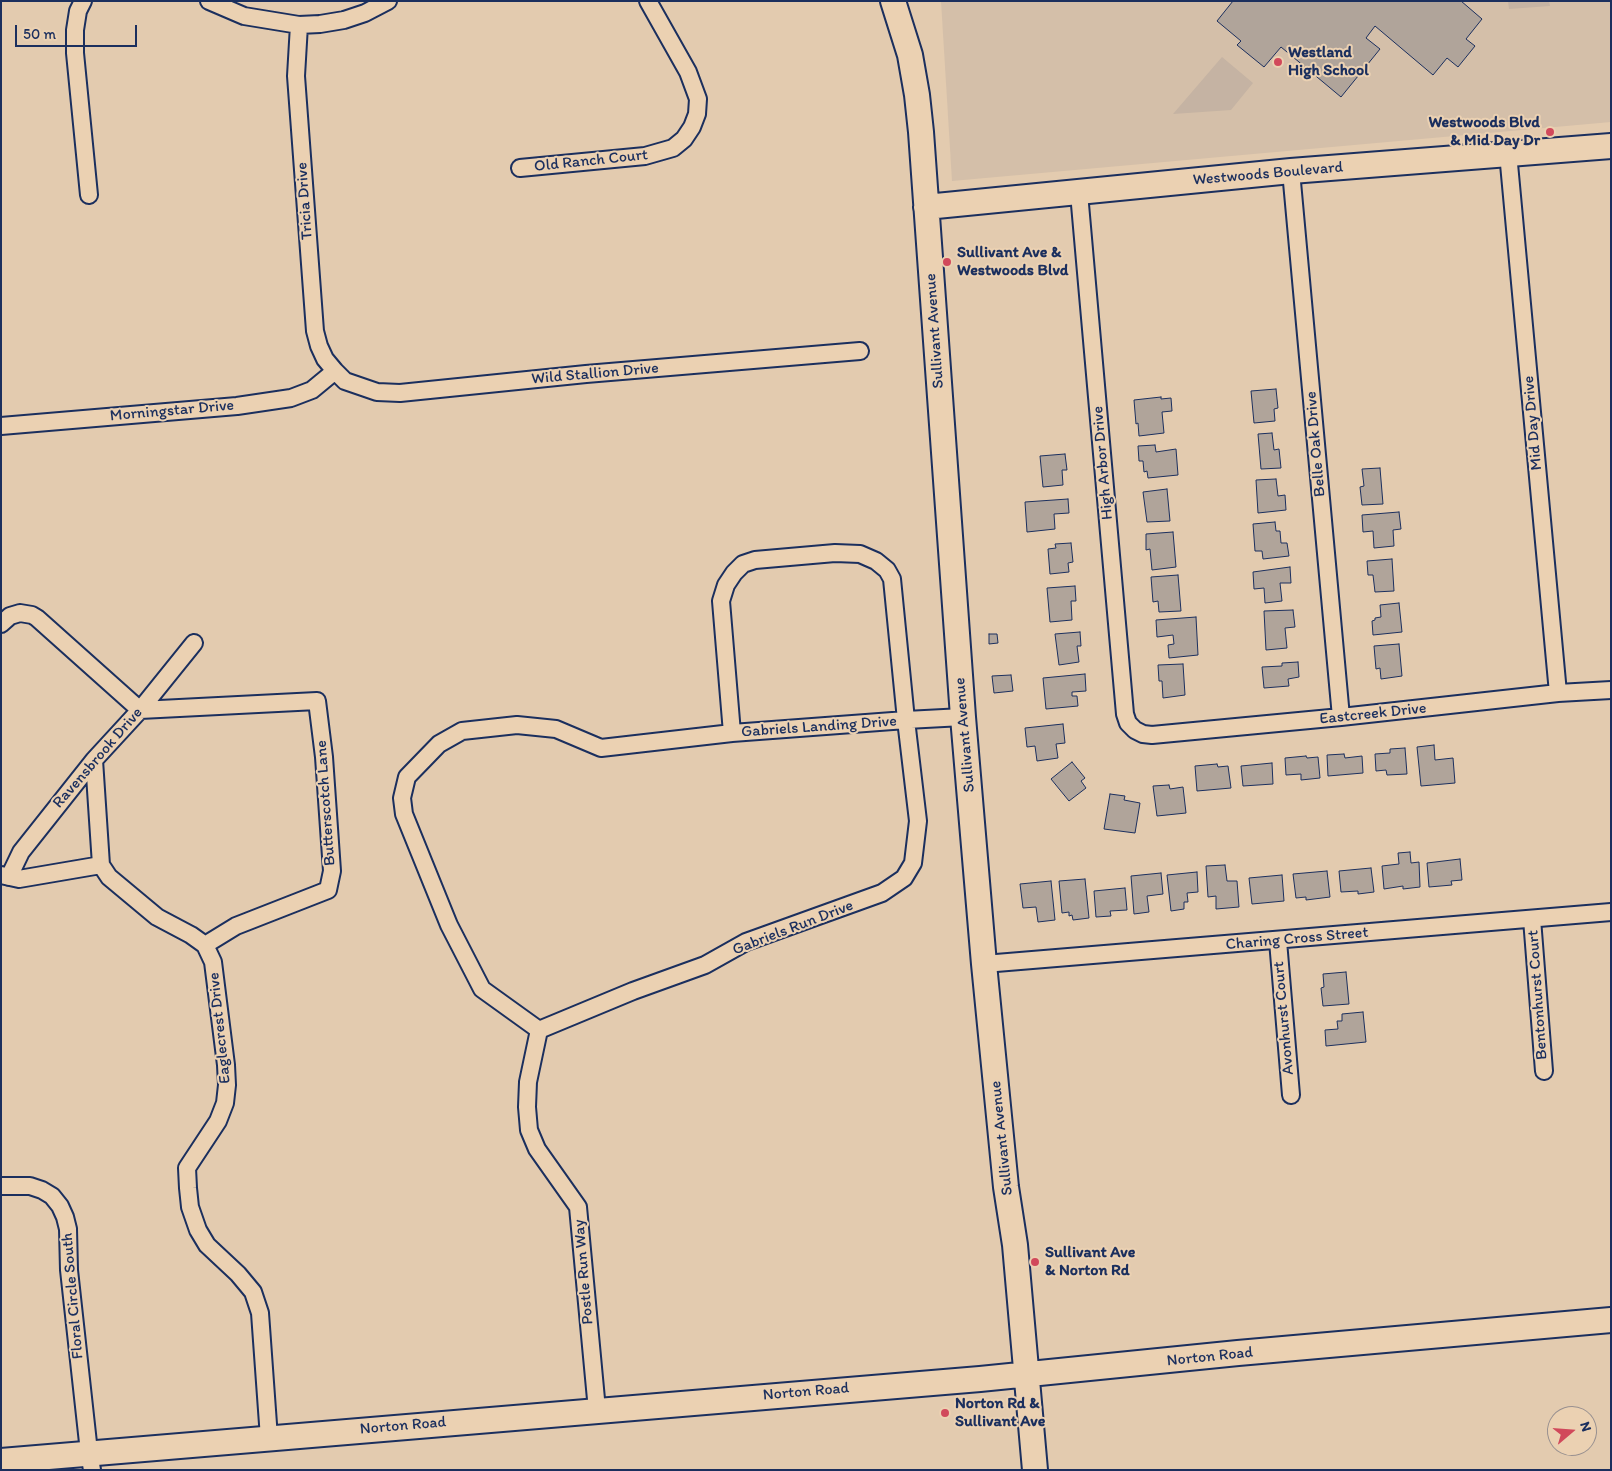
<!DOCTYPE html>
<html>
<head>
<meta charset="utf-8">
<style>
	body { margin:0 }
	#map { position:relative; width:1612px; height:1471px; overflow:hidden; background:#e3cbaf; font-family:Itim,sans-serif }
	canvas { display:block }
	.frame { position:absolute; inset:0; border:2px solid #1b2f5e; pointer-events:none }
	.north { position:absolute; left:1547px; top:1406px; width:50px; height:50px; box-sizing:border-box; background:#ebd1b2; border:1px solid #989090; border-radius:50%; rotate:72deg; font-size:14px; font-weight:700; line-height:20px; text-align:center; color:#1b2f5e }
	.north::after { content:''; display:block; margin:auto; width:18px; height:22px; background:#d1495b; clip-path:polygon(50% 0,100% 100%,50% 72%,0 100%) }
	.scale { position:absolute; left:15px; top:25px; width:122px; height:22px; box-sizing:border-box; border:2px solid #1b2f5e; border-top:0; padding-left:6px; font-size:15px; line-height:18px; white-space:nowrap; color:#1b2f5e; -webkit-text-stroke:4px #ebd1b2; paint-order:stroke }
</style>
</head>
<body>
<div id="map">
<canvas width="1612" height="1471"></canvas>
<div class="frame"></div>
<div class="north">N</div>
<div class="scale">50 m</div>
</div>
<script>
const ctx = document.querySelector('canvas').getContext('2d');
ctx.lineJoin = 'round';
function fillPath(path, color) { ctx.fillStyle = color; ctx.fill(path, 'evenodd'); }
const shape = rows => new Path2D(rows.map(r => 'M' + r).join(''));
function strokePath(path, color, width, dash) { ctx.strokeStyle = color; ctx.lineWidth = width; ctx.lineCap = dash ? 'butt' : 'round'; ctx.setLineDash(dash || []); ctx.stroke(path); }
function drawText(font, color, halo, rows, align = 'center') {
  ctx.font = font + ' Itim,sans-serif'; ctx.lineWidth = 4; ctx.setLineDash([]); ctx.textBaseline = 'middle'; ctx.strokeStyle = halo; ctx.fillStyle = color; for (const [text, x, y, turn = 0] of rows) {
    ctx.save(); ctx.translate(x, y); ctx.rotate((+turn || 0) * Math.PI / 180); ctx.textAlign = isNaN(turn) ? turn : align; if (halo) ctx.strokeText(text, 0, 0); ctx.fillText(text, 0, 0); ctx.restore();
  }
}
fillPath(shape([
	[941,1,1611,1,1611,122,952,181]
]), '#d4bfa9');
fillPath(shape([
	[1508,1,1549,1,1550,6,1509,9],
	[1222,57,1253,83,1231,110,1173,114]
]), '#c5b3a3');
const building = shape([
	[1233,1,1461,1,1482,19,1466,39,1475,46,1458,67,1447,58,1433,75,1375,26,1366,38,1380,49,1341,97,1281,47,1264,67,1237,45,1241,41,1217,21,1233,1],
	[1276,389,1278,408,1274,409,1275,421,1254,423,1251,391,1276,389],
	[1161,397,1161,399,1171,398,1172,411,1162,412,1164,433,1139,436,1138,423,1136,424,1134,400,1161,397],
	[1272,433,1274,450,1279,449,1281,468,1261,469,1258,434,1272,433],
	[1155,445,1156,452,1176,449,1178,475,1148,478,1147,471,1144,472,1143,461,1139,461,1138,446,1155,445],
	[1065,454,1067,470,1062,470,1063,485,1043,487,1040,456,1065,454],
	[1380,468,1383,504,1362,505,1360,487,1364,486,1362,469,1380,468],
	[1276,479,1278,496,1285,495,1286,510,1258,513,1256,480,1276,479],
	[1167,489,1170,521,1147,522,1143,492,1167,489],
	[1068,499,1069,513,1054,514,1055,529,1027,532,1025,502,1068,499],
	[1399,512,1401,529,1393,530,1394,546,1374,548,1373,531,1363,532,1362,515,1399,512],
	[1275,522,1276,531,1280,531,1281,543,1287,543,1289,556,1263,559,1262,551,1255,551,1253,524,1275,522],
	[1173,532,1176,567,1152,570,1150,549,1146,550,1146,534,1173,532],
	[1071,543,1073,562,1068,563,1069,572,1050,574,1048,549,1056,548,1055,544,1071,543],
	[1392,559,1394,591,1375,592,1373,575,1368,575,1367,561,1392,559],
	[1290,567,1291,583,1280,583,1282,601,1265,603,1264,588,1254,589,1253,572,1290,567],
	[1178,575,1181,611,1159,612,1158,601,1153,602,1151,577,1178,575],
	[1075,586,1076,601,1071,601,1072,620,1050,622,1047,588,1075,586],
	[1399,603,1402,632,1373,635,1372,621,1375,620,1375,618,1381,617,1380,605,1399,603],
	[1293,610,1295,627,1285,628,1287,648,1266,650,1264,611,1293,610],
	[1196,617,1198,655,1169,658,1168,645,1174,644,1173,635,1157,637,1156,620,1196,617],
	[1080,632,1081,646,1077,646,1079,662,1059,665,1055,634,1080,632],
	[989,634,997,634,998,643,989,644,989,634],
	[1399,644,1402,676,1381,679,1380,668,1376,669,1374,646,1399,644],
	[1298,662,1299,677,1288,679,1289,686,1264,688,1262,667,1282,666,1282,663,1298,662],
	[1183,664,1185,695,1163,698,1162,681,1159,681,1158,665,1183,664],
	[1085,674,1086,691,1072,692,1072,696,1077,696,1078,706,1046,709,1043,678,1085,674],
	[1011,675,1013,691,994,693,992,676,1011,675],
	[1063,724,1065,743,1056,744,1058,758,1037,761,1035,746,1027,747,1025,728,1063,724],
	[1434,745,1435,760,1453,758,1455,783,1421,786,1417,747,1434,745],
	[1405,748,1407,774,1387,775,1386,770,1376,771,1375,754,1390,753,1390,749,1405,748],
	[1344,754,1345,758,1362,756,1363,773,1328,776,1327,755,1344,754],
	[1306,756,1307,758,1318,757,1320,778,1301,780,1301,774,1286,775,1285,758,1306,756],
	[1072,762,1085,778,1081,781,1086,788,1069,801,1051,779,1072,762],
	[1272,763,1273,784,1243,786,1241,766,1272,763],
	[1217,764,1218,767,1228,766,1231,788,1197,791,1195,766,1217,764],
	[1169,785,1170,789,1183,787,1186,813,1157,816,1153,786,1169,785],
	[1110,794,1125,796,1124,800,1140,803,1135,833,1104,829,1110,794],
	[1410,852,1411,863,1419,862,1420,887,1403,889,1403,886,1384,889,1382,866,1399,864,1398,853,1410,852],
	[1460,859,1462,880,1451,881,1452,885,1429,887,1427,863,1460,859],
	[1225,865,1227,881,1237,881,1239,907,1216,909,1216,896,1208,897,1206,866,1225,865],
	[1371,868,1374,892,1358,894,1358,891,1341,892,1339,871,1371,868],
	[1327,871,1330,897,1306,900,1306,897,1296,898,1293,874,1327,871],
	[1197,872,1198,892,1187,893,1188,902,1184,902,1184,909,1171,911,1167,875,1197,872],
	[1161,873,1163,894,1147,896,1149,912,1134,914,1131,876,1161,873],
	[1282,875,1284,901,1252,904,1249,878,1282,875],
	[1085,879,1089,918,1073,920,1072,915,1069,916,1069,912,1062,913,1059,881,1085,879],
	[1051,881,1055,920,1038,922,1036,907,1023,908,1020,884,1051,881],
	[1125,888,1127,910,1110,911,1111,916,1096,917,1094,891,1125,888],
	[1346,972,1349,1004,1323,1006,1321,988,1324,987,1323,974,1346,972],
	[1363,1012,1366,1042,1326,1046,1325,1030,1338,1029,1337,1021,1342,1021,1342,1014,1363,1012]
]);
fillPath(building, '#b0a49a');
strokePath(building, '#1b2f5e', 1);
const street = shape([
	[83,1,78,11,75,30,75,53,89,195],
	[209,1,244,16,299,25,320,24,344,20,365,13,388,1],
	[299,25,296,76,315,331,319,346,325,359,335,371,345,381,377,392,400,393,586,374,860,351],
	[1508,153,1558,693],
	[520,168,645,156,673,148,684,139,692,127,697,114,698,99,688,72,648,1],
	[1291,171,1341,717],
	[1079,193,1125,714,1128,723,1135,730,1143,734,1152,735,1341,717,1558,693,1611,690],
	[1,426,237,406,291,398,312,390,335,371],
	[1,624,10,616,20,613,32,615,37,618,140,710],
	[140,710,317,701,324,757,332,871,328,890,236,926,205,945],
	[732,733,721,601,726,585,734,573,743,564,755,560,835,553,860,554,876,561,887,570,892,579,906,720,918,821,913,863,904,878,882,893,746,942,705,965,633,991,539,1030,482,989,449,925,404,814,402,798,407,777,439,744,462,731,517,725,556,729,601,748,732,733,906,720,963,717],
	[94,760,101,865,109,877,157,917,191,935,205,945,213,962,226,1065,227,1085,225,1103,218,1121,187,1168,188,1188,190,1207,198,1230,207,1245,238,1274,253,1292,260,1313,269,1438],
	[1,875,19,879,101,865],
	[9,877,21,852,94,760,140,710,194,643],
	[1532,919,1544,1071],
	[1278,941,1291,1095],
	[984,964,1611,912],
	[539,1030,528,1082,527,1107,529,1130,537,1149,578,1207,597,1410],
	[1,1186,30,1186,42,1190,52,1196,60,1206,65,1217,68,1229,69,1270,89,1452,92,1470]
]);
const secondary = shape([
	[893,1,910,55,917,95,921,132,963,717,984,964,1006,1187,1015,1245,1035,1470],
	[926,207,1291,171,1611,146],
	[1,1461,980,1379,1238,1353,1611,1320]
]);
strokePath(street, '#1b2f5e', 20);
strokePath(secondary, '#1b2f5e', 28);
strokePath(street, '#ebd1b2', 16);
strokePath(secondary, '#ebd1b2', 24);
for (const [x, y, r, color] of [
	[1278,62,5,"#d1495b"],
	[1550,132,5,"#d1495b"],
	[947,262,5,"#d1495b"],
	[1035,1262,5,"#d1495b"],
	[945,1413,5,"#d1495b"]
]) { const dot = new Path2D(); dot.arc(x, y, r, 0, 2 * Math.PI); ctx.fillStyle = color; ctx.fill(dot); strokePath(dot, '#ebd1b2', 2); }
drawText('bold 16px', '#1b2f5e', '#ebd1b2', [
	["Westland",1288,53],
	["High School",1288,71],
	["Westwoods Blvd",1540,123,"right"],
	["& Mid Day Dr",1540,141,"right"],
	["Sullivant Ave &",957,253],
	["Westwoods Blvd",957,271],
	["Sullivant Ave",1045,1253],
	["& Norton Rd",1045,1271],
	["Norton Rd &",955,1404],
	["Sullivant Ave",955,1422]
], 'left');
drawText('16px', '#1b2f5e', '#ebd1b2', [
	["Old Ranch Court",591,161,-6],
	["Westwoods Boulevard",1268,174,-5],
	["Tricia Drive",305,201,-94],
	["Sullivant Avenue",935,331,-94],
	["Wild Stallion Drive",595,374,-5],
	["Morningstar Drive",172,411,-5],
	["Mid Day Drive",1533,423,-95],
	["Belle Oak Drive",1316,444,-95],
	["High Arbor Drive",1103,463,-95],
	["Eastcreek Drive",1373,714,-6],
	["Gabriels Landing Drive",819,727,-4],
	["Sullivant Avenue",965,735,-95],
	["Ravensbrook Drive",98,758,-49],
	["Butterscotch Lane",326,803,-94],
	["Gabriels Run Drive",793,928,-21],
	["Charing Cross Street",1297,939,-5],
	["Bentonhurst Court",1538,995,-94],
	["Avonhurst Court",1284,1018,-95],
	["Eaglecrest Drive",220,1028,-96],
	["Sullivant Avenue",1002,1138,-96],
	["Postle Run Way",584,1272,-95],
	["Floral Circle South",73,1296,-95],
	["Norton Road",1210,1357,-6],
	["Norton Road",806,1392,-5],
	["Norton Road",403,1426,-5]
]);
</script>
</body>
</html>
